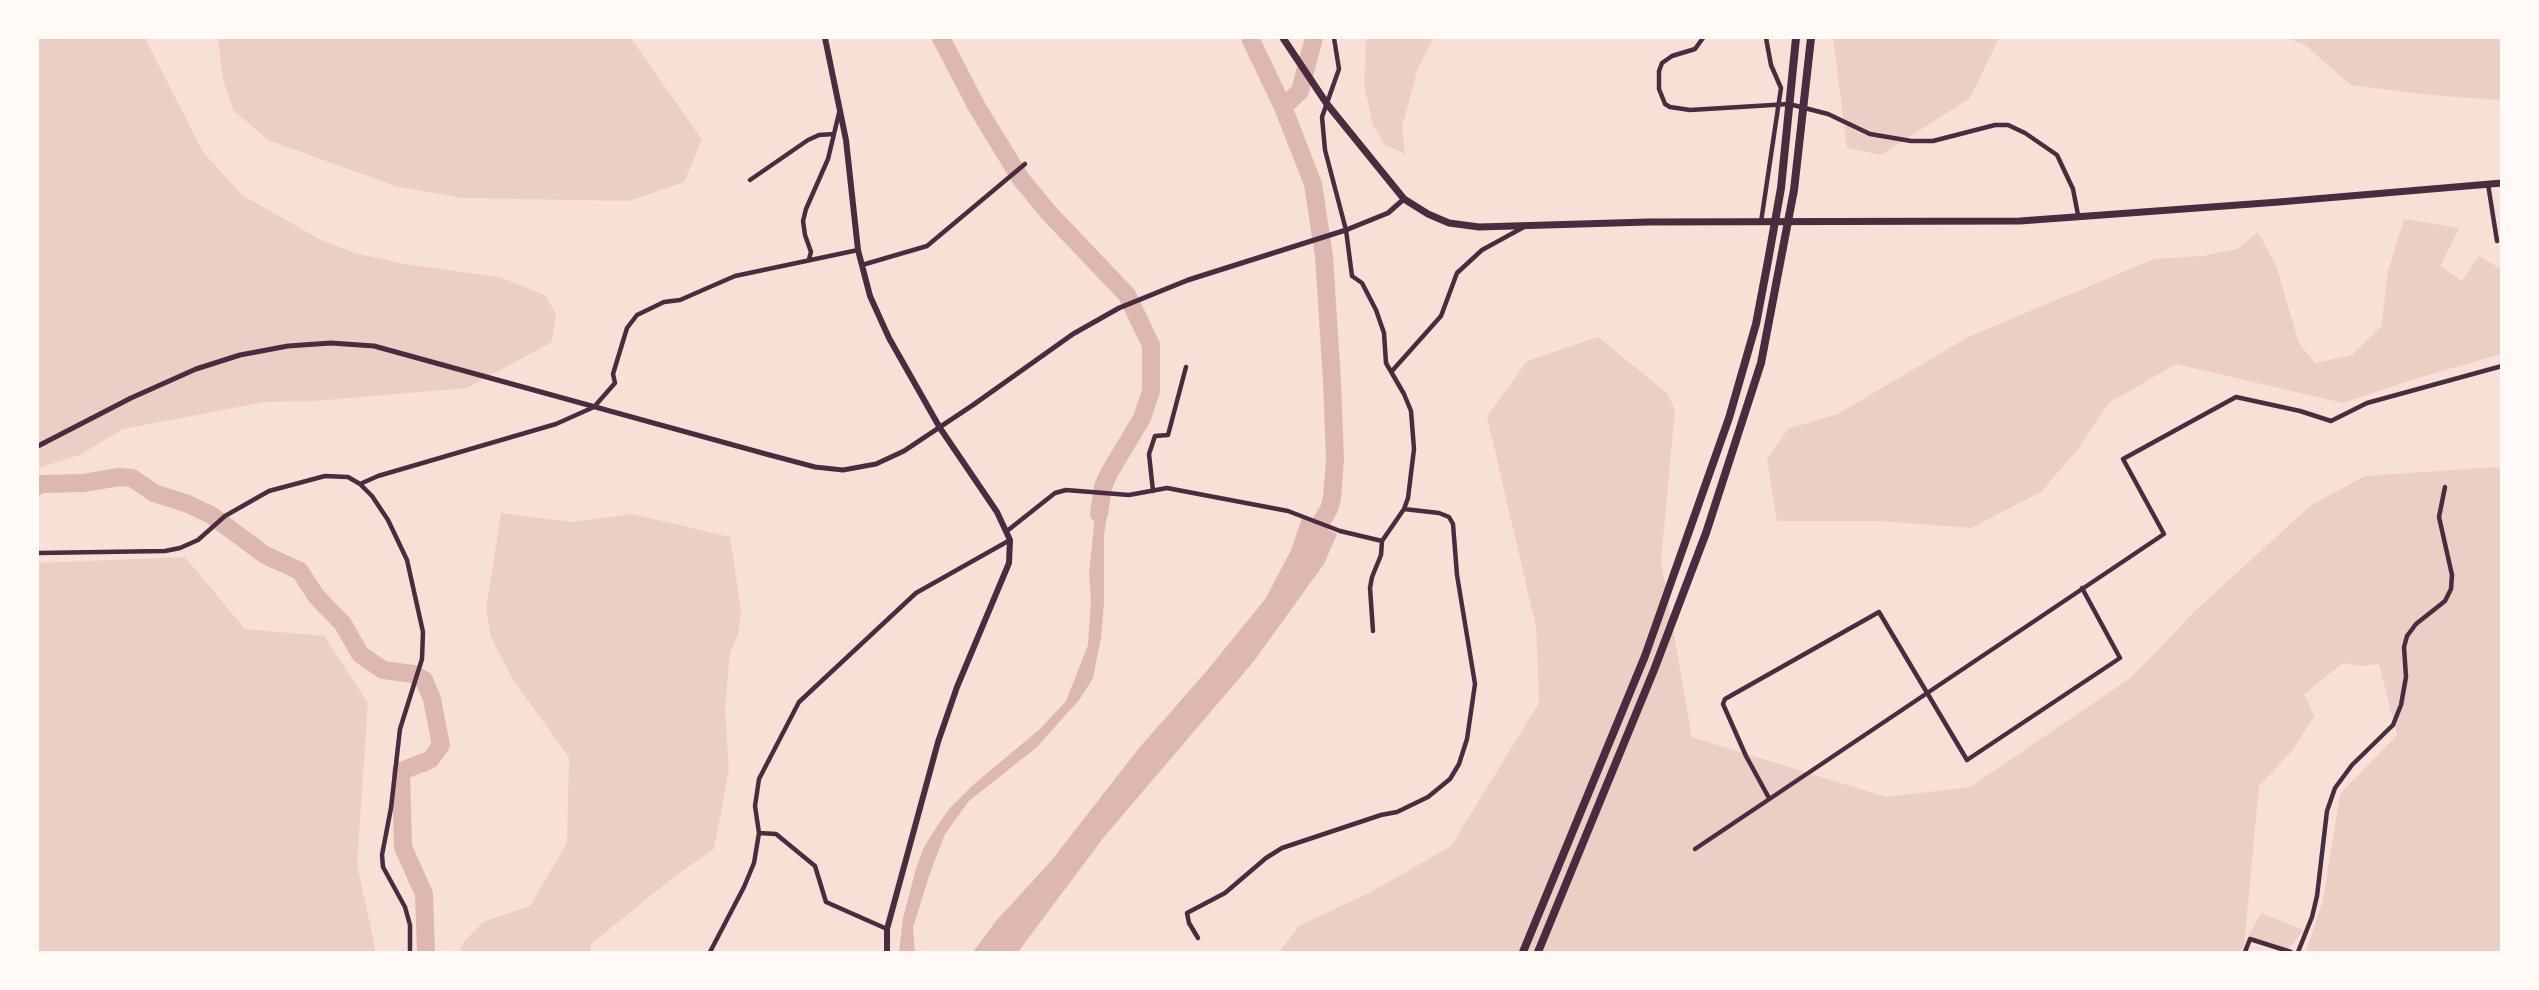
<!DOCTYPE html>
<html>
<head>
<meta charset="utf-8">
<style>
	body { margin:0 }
	#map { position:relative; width:2539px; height:990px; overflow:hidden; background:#f7e1d7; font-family:"Varela Round",sans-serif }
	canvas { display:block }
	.frame { position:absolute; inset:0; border:39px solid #fffaf5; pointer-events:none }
</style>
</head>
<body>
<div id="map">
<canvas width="2539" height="990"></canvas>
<div class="frame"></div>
</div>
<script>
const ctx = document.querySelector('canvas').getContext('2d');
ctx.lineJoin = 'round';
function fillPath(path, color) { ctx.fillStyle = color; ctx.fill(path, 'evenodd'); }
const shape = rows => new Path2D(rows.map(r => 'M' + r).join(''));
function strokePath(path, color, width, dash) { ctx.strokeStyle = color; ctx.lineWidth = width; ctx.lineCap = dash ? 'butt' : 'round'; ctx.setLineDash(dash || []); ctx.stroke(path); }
fillPath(shape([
	[38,38,145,38,203,152,242,195,321,240,354,253,404,264,500,277,545,295,556,314,552,342,467,388,315,401,265,402,123,429,80,455,38,468],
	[218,38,631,38,702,140,684,182,629,201,462,198,395,186,268,140,233,110,223,80],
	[1366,38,1434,38,1418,68,1402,127,1405,154,1384,144,1373,125,1364,86],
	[1833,38,1999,38,1970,98,1881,155,1847,148],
	[2287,38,2501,38,2501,100,2430,95,2351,85,2305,45],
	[2404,219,2459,228,2440,266,2462,281,2479,256,2501,269,2501,354,2418,378,2343,403,2176,364,2109,403,2078,449,2041,492,1971,528,1878,521,1777,521,1767,459,1788,429,1838,414,1968,337,2154,259,2202,256,2237,249,2258,232,2276,265,2299,343,2315,363,2352,355,2381,327,2388,271],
	[1598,337,1667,393,1675,410,1661,561,1692,737,1886,797,1970,787,2132,677,2195,611,2311,505,2365,476,2495,467,2501,471,2501,952,2306,952,2323,900,2340,794,2397,735,2379,664,2362,666,2343,663,2304,694,2314,716,2292,751,2259,786,2244,947,2239,952,1279,952,1299,926,1371,892,1451,846,1539,703,1536,627,1487,417,1527,361],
	[501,513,572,522,632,514,730,537,741,610,738,634,730,653,725,708,729,769,714,849,675,876,591,944,590,952,461,952,460,946,483,922,530,906,567,843,569,757,513,680,491,637,486,610],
	[185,557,245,629,324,636,368,703,357,865,376,952,38,952,38,563],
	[2261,913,2304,930,2287,951,2248,937]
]), '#ebcfc5');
fillPath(shape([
	[1097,496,1109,498,1104,536,1104,603,1101,638,1093,678,1080,699,1037,747,969,801,945,834,929,876,913,928,915,952,899,952,903,918,915,872,923,849,939,823,950,808,973,785,1040,729,1066,701,1088,645,1091,600,1089,574],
	[1302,518,1337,534,1324,564,1254,661,1104,837,1018,952,973,952,996,921,1051,861,1139,748,1205,673,1266,598,1291,550]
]), '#dcb8b0');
strokePath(shape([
	[941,38,978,109,1021,179,1049,213,1127,295,1151,345,1151,391,1142,418,1108,475,1103,487,1099,514],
	[1250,38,1283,107,1313,184,1324,256,1332,381,1335,460,1332,498,1329,509,1310,540],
	[1283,107,1300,91,1314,38],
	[38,486,42,484,83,483,119,477,132,478,154,493,188,504,211,515,265,555,300,571,316,596,343,624,360,654,383,670,413,674,424,680,432,699,441,745,430,760,401,771,403,847,424,894,426,952]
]), '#dcb8b0', 18);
strokePath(shape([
	[1334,38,1339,69,1322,117,1325,150,1346,230,1352,276,1362,283,1376,310,1384,333,1386,363,1404,394,1411,411,1414,449,1408,498,1404,509,1382,541,1381,555,1372,577,1370,588,1373,631],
	[1703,38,1695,49,1672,56,1662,63,1659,71,1659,89,1665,104,1670,107,1690,110,1789,104,1828,114,1870,134,1911,141,1933,141,1995,125,2008,125,2025,133,2057,155,2073,189,2078,215],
	[750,180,808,140,819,135,834,134],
	[2488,184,2497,241],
	[1761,222,1781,88,1771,65,1766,38],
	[809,259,811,252,805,235,803,221,806,209,828,159,839,113],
	[862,265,927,246,1025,164],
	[1392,371,1441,316,1457,273,1482,250,1524,227],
	[360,484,378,476,556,424,594,407,615,383,613,374,627,328,637,315,664,302,680,300,735,276,858,250],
	[1153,491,1149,454,1155,436,1168,435,1186,367],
	[1007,531,1055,493,1066,490,1129,495,1167,488,1288,511,1340,531,1382,541],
	[38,553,165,551,180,548,198,540,225,516,269,491,325,476,348,477,360,484,372,496,388,520,407,560,423,632,422,659,400,729,391,808,382,855,383,867,405,907,410,925,410,952],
	[1769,798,1746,756,1723,704,1725,699,1879,612,1967,760,2120,658,2082,588],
	[759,833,776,834,815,866,826,902,887,929],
	[1695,849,2164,534,2123,459,2236,397,2300,411,2331,421,2367,403,2502,366],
	[1198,938,1189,923,1187,913,1225,893,1266,858,1282,848,1381,815,1397,812,1428,797,1450,779,1459,764,1467,739,1475,684,1457,575,1453,524,1449,517,1439,513,1404,509],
	[710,952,744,887,754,863,759,833,755,806,759,779,799,702,916,593,1010,540],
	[2245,952,2250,939,2291,952],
	[2298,952,2312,917,2317,896,2327,811,2335,788,2352,765,2393,725,2401,705,2406,677,2404,647,2407,636,2416,624,2445,601,2451,589,2452,575,2439,517,2445,487]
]), '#4a2c40', 4.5);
strokePath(shape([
	[38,446,131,398,196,369,240,355,288,346,331,343,374,346,766,454,815,467,843,470,876,464,904,451,973,405,1073,334,1119,308,1188,280,1346,230,1388,213,1404,199]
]), '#4a2c40', 5);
strokePath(shape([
	[825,38,846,140,858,250,870,296,889,338,940,428,997,512,1010,540,1009,563,957,687,938,742,887,929,887,952]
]), '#4a2c40', 6);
strokePath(shape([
	[1283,38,1327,104,1404,199,1428,214,1449,223,1479,227,1648,222,2020,221,2279,202,2502,183]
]), '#4a2c40', 7);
strokePath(shape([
	[1523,952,1645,656,1729,418,1756,324,1768,261,1781,188,1796,38],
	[1538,952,1654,670,1706,533,1761,363,1794,190,1811,38]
]), '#4a2c40', 8);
</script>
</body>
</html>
